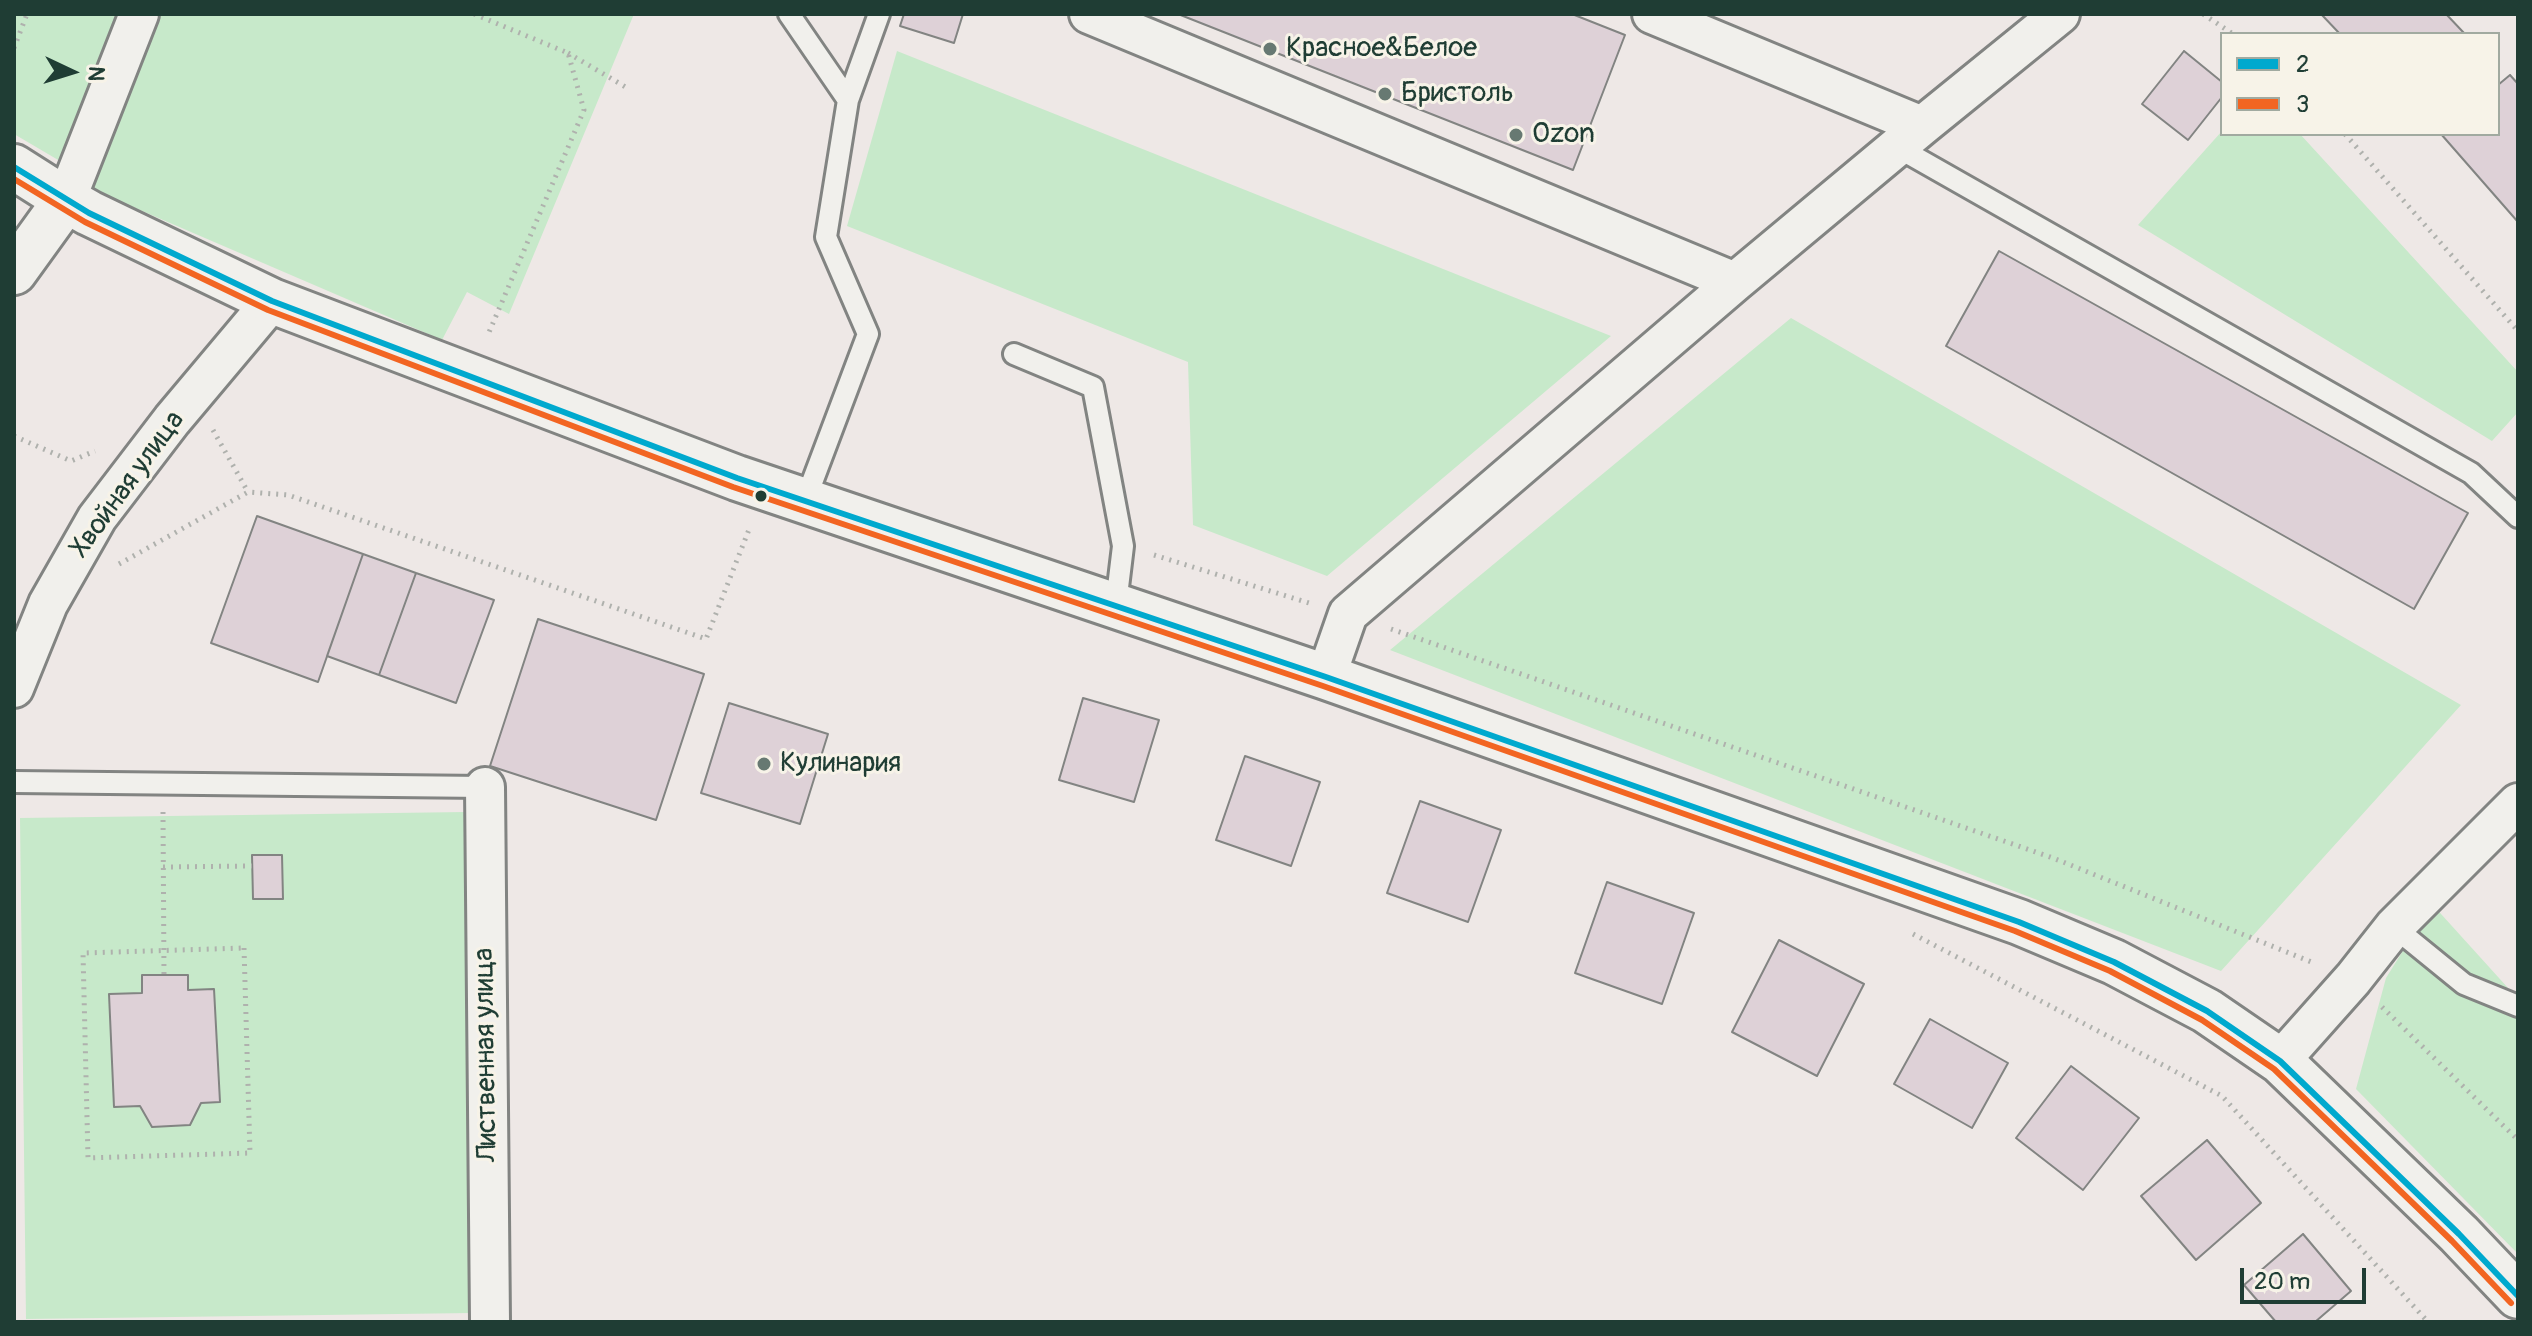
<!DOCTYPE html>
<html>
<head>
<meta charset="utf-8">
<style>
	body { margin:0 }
	#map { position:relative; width:2532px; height:1336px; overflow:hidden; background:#eee8e6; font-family:Pangolin,sans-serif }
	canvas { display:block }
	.frame { position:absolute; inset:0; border:16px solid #1f3d34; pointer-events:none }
	.legend { position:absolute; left:2220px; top:32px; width:280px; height:104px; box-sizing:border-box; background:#f7f3e8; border:2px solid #a1aaa0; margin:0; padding:10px 14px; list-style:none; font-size:24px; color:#1f3d34 }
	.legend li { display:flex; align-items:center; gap:16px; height:40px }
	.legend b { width:40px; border:2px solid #a1aaa0 }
	.north { position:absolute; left:32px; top:32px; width:80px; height:80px; -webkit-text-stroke:6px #f7f3e8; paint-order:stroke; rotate:94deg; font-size:22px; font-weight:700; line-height:32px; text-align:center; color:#1f3d34 }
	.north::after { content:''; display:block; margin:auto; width:28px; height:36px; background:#1f3d34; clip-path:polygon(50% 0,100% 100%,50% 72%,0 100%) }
	.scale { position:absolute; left:2240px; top:1268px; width:126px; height:36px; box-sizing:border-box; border:4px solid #1f3d34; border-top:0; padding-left:10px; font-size:24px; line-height:28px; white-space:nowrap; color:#1f3d34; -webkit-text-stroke:6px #f7f3e8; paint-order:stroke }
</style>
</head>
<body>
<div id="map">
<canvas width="2532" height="1336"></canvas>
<div class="frame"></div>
<ul class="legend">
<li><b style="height:10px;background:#00a9ce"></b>2</li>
<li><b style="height:10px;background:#f26522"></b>3</li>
</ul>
<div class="north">N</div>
<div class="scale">20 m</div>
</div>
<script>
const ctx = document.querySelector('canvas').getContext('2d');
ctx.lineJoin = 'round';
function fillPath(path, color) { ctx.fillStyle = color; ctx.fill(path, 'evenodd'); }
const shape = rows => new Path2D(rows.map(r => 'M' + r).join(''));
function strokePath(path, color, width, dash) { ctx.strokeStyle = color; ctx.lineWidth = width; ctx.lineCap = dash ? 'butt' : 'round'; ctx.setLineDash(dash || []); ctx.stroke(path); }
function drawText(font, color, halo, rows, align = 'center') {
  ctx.font = font + ' Pangolin,sans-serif'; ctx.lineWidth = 6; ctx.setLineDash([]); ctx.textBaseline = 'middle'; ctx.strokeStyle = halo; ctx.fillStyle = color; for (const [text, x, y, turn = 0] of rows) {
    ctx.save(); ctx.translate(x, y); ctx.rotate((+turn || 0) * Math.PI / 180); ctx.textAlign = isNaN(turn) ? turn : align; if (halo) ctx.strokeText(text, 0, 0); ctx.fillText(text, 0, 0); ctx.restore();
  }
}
fillPath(shape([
	[14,14,123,14,65,164,14,134],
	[157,14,634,14,509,314,467,292,442,340,91,189],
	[897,51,1611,336,1327,576,1193,525,1188,362,847,226],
	[2222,131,2222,134,2300,134,2518,372,2518,412,2492,441,2138,225],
	[1791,318,2461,705,2221,971,1390,650],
	[466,812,472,1313,26,1319,20,818],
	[2432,904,2518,999,2518,1254,2356,1089,2386,978]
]), '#c7e9ca');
const building = shape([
	[904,14,963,14,954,43,900,26,904,14],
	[1178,14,1572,14,1625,35,1573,170,1178,14],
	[2321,14,2446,14,2464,33,2340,34,2321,14],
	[2184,51,2222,82,2222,97,2188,140,2142,104,2184,51],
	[2510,75,2518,84,2518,222,2441,134,2498,134,2498,85,2510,75],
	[1999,251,2468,513,2414,609,1946,346,1999,251],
	[257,516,363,554,318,682,211,643,257,516],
	[363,554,416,573,379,675,327,656,363,554],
	[416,573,494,600,456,703,379,675,416,573],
	[538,619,704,674,656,820,490,766,538,619],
	[1083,698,1159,720,1134,802,1059,780,1083,698],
	[729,703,828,734,800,824,701,793,729,703],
	[1245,756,1320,782,1291,866,1216,840,1245,756],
	[1420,801,1501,830,1468,922,1387,893,1420,801],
	[252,855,282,855,283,899,253,899,252,855],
	[1607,882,1694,913,1662,1004,1575,973,1607,882],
	[1779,940,1864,984,1817,1076,1732,1032,1779,940],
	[142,975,188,975,188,990,214,989,220,1102,201,1103,190,1125,152,1127,140,1106,114,1107,109,994,142,993,142,975],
	[1930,1019,2008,1063,1972,1128,1894,1084,1930,1019],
	[2071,1066,2139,1118,2083,1190,2016,1138,2071,1066],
	[2207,1140,2261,1203,2196,1260,2141,1196,2207,1140],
	[2303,1234,2351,1291,2315,1322,2276,1322,2244,1285,2303,1234]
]);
fillPath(building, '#ded1d7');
strokePath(building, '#828482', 2);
const service = shape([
	[789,14,848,100],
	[1897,147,2471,473,2518,517],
	[1014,354,1093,387,1123,546,1116,604],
	[805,501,868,334,826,237,848,100,879,14],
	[14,782,485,787],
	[2394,927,2464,984,2518,1006]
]);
const minor = shape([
	[1089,14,1735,282],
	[1652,14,1922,126],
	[66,200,139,14],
	[1326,677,1348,614,1735,282,1922,126,2060,14],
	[14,688,48,604,97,518,172,420,272,301],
	[485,787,490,1322],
	[2280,1061,2353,979,2394,927,2518,803]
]);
const secondary = shape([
	[66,200,89,213,272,301,737,478,1326,677,2019,922,2114,962,2207,1011,2280,1061,2459,1234,2518,1296]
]);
const primary = shape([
	[14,167,66,200,14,272]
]);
strokePath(service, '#828482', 26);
strokePath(minor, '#828482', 44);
strokePath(secondary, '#828482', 50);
strokePath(primary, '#828482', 50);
strokePath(shape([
	[474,14,568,53,584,110,487,337],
	[2203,14,2233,34],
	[14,48,27,14],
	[568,53,629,89],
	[2345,134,2518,331],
	[213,430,248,492],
	[14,436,71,461,95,451],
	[1154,555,1309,603],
	[119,564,248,492,288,495,706,639,750,527],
	[1391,629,2053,858,2314,963],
	[163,812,164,975],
	[163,867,252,866],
	[1913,934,2222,1096,2428,1322],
	[244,948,250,1153,88,1158,83,953,244,948],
	[2382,1007,2518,1140]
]), '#afb1ad', 5, [2, 6]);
strokePath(service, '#f1f0ec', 20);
strokePath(minor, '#f1f0ec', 38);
strokePath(secondary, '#f1f0ec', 44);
strokePath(primary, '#f1f0ec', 44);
strokePath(shape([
	[14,167,89,213,272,301,737,478,1326,677,2019,922,2114,962,2207,1011,2280,1061,2459,1234,2518,1296]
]), '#00a9ce', 6);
strokePath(shape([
	[14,179,85,222,268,310,733,487,1323,686,2015,931,2110,971,2202,1020,2274,1069,2452,1241,2511,1303]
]), '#f26522', 6);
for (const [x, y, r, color] of [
	[1270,49,8,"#677972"],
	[1385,94,8,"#677972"],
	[1516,135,8,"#677972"],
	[761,496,7,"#1f3d34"],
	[764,764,8,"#677972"]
]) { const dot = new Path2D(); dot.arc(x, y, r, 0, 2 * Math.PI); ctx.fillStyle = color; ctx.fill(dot); strokePath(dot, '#f7f3e8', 3); }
drawText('28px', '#1f3d34', '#f7f3e8', [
	["Красное&Белое",1286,49],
	["Бристоль",1401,94],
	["Ozon",1532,135],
	["Кулинария",780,764]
], 'left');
drawText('28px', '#1f3d34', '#f7f3e8', [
	["Хвойная улица",128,485,-54],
	["Лиственная улица",487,1055,-91]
]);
</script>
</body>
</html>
